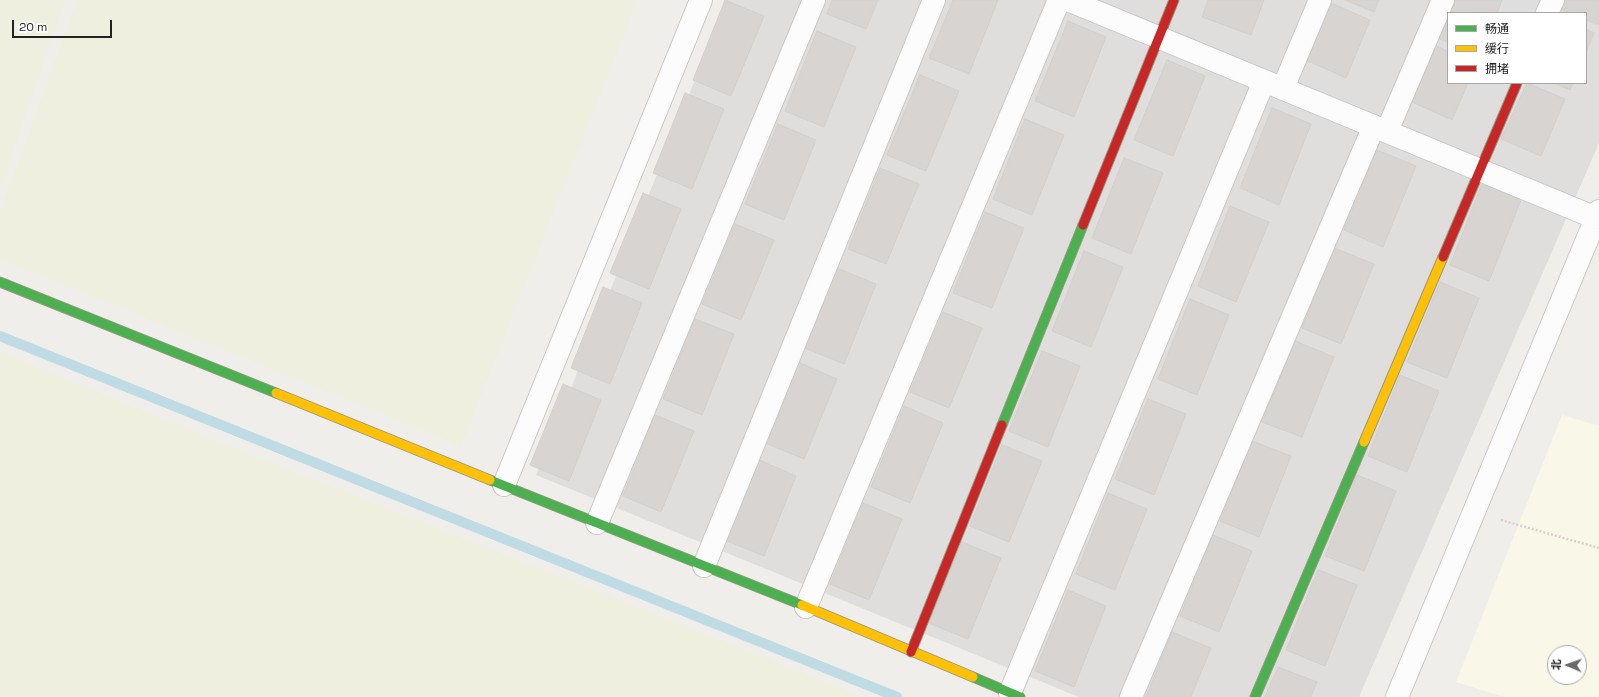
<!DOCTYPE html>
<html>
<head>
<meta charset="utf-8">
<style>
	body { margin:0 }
	#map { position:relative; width:1599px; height:697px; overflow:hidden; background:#f0eeeb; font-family:"Space Grotesk","Noto Sans SC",sans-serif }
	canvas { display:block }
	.legend { position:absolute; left:1447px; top:12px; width:140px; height:72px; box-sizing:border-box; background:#fff; border:1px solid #a7a7a7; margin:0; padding:5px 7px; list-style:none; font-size:12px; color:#222 }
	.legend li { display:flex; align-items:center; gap:8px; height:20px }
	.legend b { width:20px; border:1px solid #a7a7a7 }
	.north { position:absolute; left:1547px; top:645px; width:40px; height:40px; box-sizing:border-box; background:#fff; border:1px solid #a7a7a7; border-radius:50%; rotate:272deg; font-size:11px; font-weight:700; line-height:16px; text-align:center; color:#222 }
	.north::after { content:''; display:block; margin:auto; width:14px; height:18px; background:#6a6968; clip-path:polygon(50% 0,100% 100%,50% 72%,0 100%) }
	.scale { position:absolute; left:12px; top:20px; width:100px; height:18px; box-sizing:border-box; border:2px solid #222; border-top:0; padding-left:5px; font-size:12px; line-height:14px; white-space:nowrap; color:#222; -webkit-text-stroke:3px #fff; paint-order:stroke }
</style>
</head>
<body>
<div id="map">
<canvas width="1599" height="697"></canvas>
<ul class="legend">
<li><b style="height:5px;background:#4caf50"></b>畅通</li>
<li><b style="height:5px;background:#ffc107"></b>缓行</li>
<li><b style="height:5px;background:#c62828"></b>拥堵</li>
</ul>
<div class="north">北</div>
<div class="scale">20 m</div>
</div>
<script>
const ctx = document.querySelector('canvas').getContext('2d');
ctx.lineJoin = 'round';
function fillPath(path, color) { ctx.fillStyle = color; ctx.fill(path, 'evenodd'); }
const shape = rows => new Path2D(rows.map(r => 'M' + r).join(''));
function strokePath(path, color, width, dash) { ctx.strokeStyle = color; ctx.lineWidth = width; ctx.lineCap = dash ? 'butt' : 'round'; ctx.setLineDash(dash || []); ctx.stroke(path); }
fillPath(shape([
	[727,0,1599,0,1599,143,1359,697,1079,697,536,475],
	[1448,13,1586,13,1586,83,1448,83]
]), '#dfdedc');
fillPath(shape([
	[1562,415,1599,426,1599,697,1504,697,1456,682],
	[1555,653,1579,653,1579,677,1555,677]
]), '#f8f7e8');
fillPath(shape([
	[0,0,66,0,0,190],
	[77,0,638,0,461,446,0,259,0,211],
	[0,352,228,445,863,697,0,697]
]), '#efefdf');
strokePath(shape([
	[0,336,897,697]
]), '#bfdbe3', 10);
const building = shape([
	[725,0,764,16,731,96,693,80,725,0],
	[832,0,878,0,866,29,827,14,832,0],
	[953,0,998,0,969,74,929,58,953,0],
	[1208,0,1264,0,1251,35,1202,17,1208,0],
	[1345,0,1379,0,1374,12,1345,0],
	[1456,0,1502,0,1497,13,1450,13,1456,0],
	[1565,0,1599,0,1599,25,1586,20,1586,13,1570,13,1561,9,1565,0],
	[1331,3,1370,20,1346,78,1306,60,1331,3],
	[1448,18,1448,42,1439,39,1448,18],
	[1068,21,1106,37,1074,117,1035,101,1068,21],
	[1586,29,1594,33,1586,52,1586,29],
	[817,31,856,47,824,127,785,111,817,31],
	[1436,46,1448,51,1448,83,1468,83,1452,120,1412,102,1436,46],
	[1167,60,1205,76,1173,156,1134,140,1167,60],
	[920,75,959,91,926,171,887,155,920,75],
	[1527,83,1565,99,1541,156,1501,139,1527,83],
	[1554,83,1573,83,1570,90,1554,83],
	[685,93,724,109,692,189,653,173,685,93],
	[1272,108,1311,124,1279,205,1240,188,1272,108],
	[1025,119,1064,135,1032,215,993,199,1025,119],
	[778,124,816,140,784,220,745,204,778,124],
	[1377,150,1416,166,1383,247,1344,230,1377,150],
	[1124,158,1163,173,1131,254,1092,238,1124,158],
	[880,168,919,184,886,264,848,249,880,168],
	[1482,184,1521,200,1489,281,1450,265,1482,184],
	[643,193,681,209,649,289,610,273,643,193],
	[1230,206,1269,222,1236,302,1198,286,1230,206],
	[985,212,1024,228,992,308,953,293,985,212],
	[735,224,774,240,741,320,702,304,735,224],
	[1334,248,1374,264,1341,344,1302,328,1334,248],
	[1084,251,1123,267,1091,347,1052,331,1084,251],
	[837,268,876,284,844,364,805,348,837,268],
	[1440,282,1479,298,1447,378,1407,362,1440,282],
	[603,287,642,303,610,384,571,368,603,287],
	[1190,299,1229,315,1197,395,1158,379,1190,299],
	[943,312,982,328,949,408,910,392,943,312],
	[695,319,734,334,702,415,663,399,695,319],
	[1295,341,1334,357,1302,437,1262,422,1295,341],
	[1042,351,1080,366,1048,447,1009,431,1042,351],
	[798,362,837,379,804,459,765,443,798,362],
	[1400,375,1439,391,1407,472,1368,456,1400,375],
	[563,384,601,400,569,481,530,465,563,384],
	[1148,399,1186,414,1154,495,1115,479,1148,399],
	[904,406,943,423,910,503,871,487,904,406],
	[655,415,694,431,661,512,623,496,655,415],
	[1252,441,1291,456,1259,537,1220,521,1252,441],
	[1002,445,1042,461,1009,542,970,526,1002,445],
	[757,459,796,476,764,556,725,540,757,459],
	[1357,475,1396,491,1364,571,1325,556,1357,475],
	[1108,493,1147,509,1115,590,1076,574,1108,493],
	[863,503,902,519,869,600,830,584,863,503],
	[1213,535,1252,551,1219,632,1180,616,1213,535],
	[962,542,1001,558,968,639,929,623,962,542],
	[1318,570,1357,585,1325,666,1286,650,1318,570],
	[1068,590,1106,606,1074,687,1035,671,1068,590],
	[1172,632,1211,648,1191,697,1146,697,1172,632],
	[1278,667,1317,682,1311,697,1265,697,1278,667]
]);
fillPath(building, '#d7d4d2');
strokePath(building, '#d3d0cc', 1);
const street = shape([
	[1068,0,1596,218],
	[1547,13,1553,0],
	[1283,88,1320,0],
	[1387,131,1443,0],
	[504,485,701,0],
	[597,523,814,0],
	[704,566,934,0],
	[806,607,1059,0],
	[1010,693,1264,81],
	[1131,697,1374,126],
	[1397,697,1599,211]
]);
const fast = shape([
	[0,282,276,393],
	[1002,425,1083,225],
	[490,480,802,605],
	[973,677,1020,697],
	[1255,697,1364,442]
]);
const slow = shape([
	[276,393,490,480],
	[1364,442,1443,257],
	[802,605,973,677]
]);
const jam = shape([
	[1083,225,1174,0],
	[1443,257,1517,83],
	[911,652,1002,425]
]);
strokePath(street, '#c9c8c7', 24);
strokePath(fast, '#999a82', 11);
strokePath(slow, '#999a82', 11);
strokePath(jam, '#999a82', 11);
strokePath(shape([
	[1501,520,1599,548]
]), '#dccecd', 2.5, [2, 2]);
strokePath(street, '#fdfcfc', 22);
strokePath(fast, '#4caf50', 9);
strokePath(slow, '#ffc107', 9);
strokePath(jam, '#c62828', 9);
</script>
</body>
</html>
